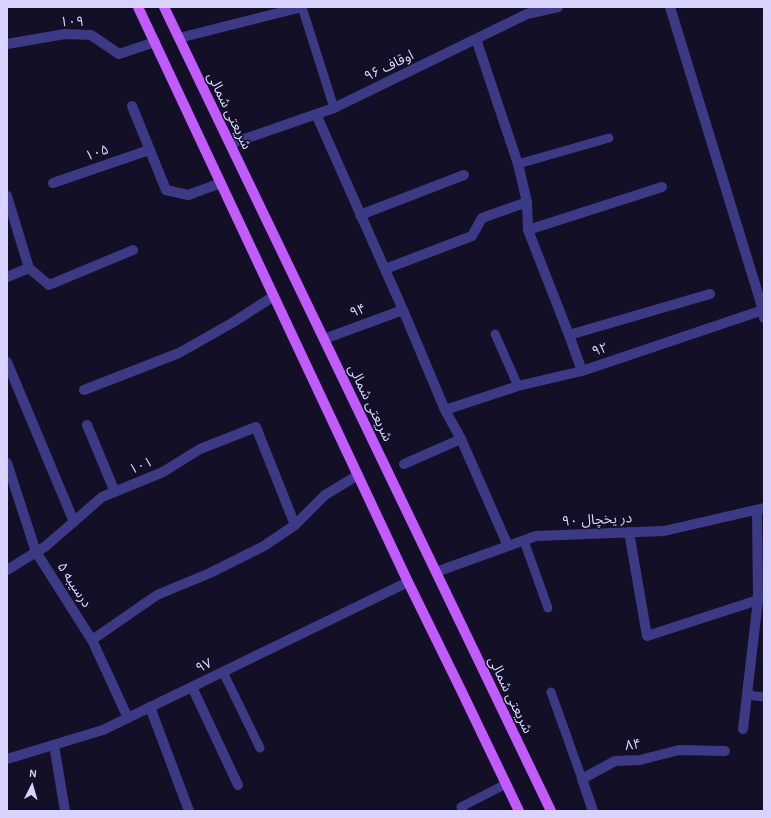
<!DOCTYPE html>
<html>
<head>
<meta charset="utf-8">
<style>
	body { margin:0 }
	#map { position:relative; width:771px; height:818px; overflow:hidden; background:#130f26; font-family:Karla,sans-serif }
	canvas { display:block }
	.frame { position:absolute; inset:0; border:8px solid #d9d4ff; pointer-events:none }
	.north { position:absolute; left:12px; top:766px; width:40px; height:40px; -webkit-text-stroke:3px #130f26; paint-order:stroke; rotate:5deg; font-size:11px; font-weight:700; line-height:16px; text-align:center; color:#d9d4ff }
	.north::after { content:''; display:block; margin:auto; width:14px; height:18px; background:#d9d4ff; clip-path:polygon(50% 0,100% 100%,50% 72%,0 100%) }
</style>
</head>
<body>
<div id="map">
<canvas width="771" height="818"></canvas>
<div class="frame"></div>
<div class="north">N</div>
</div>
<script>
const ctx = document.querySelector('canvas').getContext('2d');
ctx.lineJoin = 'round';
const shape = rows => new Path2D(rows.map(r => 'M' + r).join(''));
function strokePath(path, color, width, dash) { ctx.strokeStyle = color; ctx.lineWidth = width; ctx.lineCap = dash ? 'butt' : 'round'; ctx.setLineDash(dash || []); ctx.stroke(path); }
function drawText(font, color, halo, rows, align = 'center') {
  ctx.font = font + ' Karla,"Noto Sans Arabic",sans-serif'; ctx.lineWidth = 3; ctx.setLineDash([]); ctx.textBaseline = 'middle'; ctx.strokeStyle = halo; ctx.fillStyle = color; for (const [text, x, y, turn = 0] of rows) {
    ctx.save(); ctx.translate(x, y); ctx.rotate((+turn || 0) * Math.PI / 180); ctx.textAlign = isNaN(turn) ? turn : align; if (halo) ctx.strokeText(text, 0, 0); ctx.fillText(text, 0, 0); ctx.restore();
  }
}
strokePath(shape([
	[302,7,334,108],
	[518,164,609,138],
	[495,334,518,386],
	[524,541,548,608],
	[223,672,260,748],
	[551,692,582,779],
	[747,695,764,697],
	[463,811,461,807,506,784]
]), '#3d3a85', 9);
strokePath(shape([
	[670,7,763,310,764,318],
	[179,38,302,7],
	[476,39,518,164,527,202,528,230,569,335,582,371],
	[7,44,65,34,91,35,119,54,155,42],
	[132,106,166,190,188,195,221,183],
	[316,114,403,310,445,410,461,439,508,546],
	[230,144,334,108,527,14,558,7],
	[53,183,149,150],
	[7,196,29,268,49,285,133,250],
	[360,215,464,175],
	[528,230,662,187],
	[385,269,472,236,482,218,527,202],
	[7,277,29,268],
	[569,335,710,294],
	[324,339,403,310],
	[7,362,74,522],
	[84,390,179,353,232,323,274,296],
	[445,410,518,386,582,371,763,310],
	[87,425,115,492],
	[7,463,36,552,92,640,128,718],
	[404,464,461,439],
	[629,532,647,636,758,600],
	[7,570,46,546,102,497,163,472,200,449,256,427,295,525],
	[436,572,536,536,664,531,764,508],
	[92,640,157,595,210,573,264,546,295,525,325,495,358,475],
	[192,687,238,785],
	[150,707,189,811],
	[743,729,758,600,757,510],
	[54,745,65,811],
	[593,811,582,779,615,761,640,760,679,750,725,751]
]), '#3d3a85', 10);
strokePath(shape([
	[7,759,103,730,408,582]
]), '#3d3a85', 10);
strokePath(shape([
	[138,7,408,582,461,690,519,811],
	[164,7,551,811]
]), '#c25bff', 10);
drawText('14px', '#d9d4ff', '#130f26', [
	["۱۰۹",72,22,-1],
	["اوقاف ۹۶",389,66,-26],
	["شریعتی شمالی",229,111,64],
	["۱۰۵",97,153,-19],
	["۹۴",358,311,-20],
	["۹۲",600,350,-19],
	["شریعتی شمالی",370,403,64],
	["۱۰۱",141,466,-23],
	["در یخچال ۹۰",597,520,-3],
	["درسیبه ۵",74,585,57],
	["۹۷",204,666,-26],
	["شریعتی شمالی",510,695,64],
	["۸۴",633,745,-7]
]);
</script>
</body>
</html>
